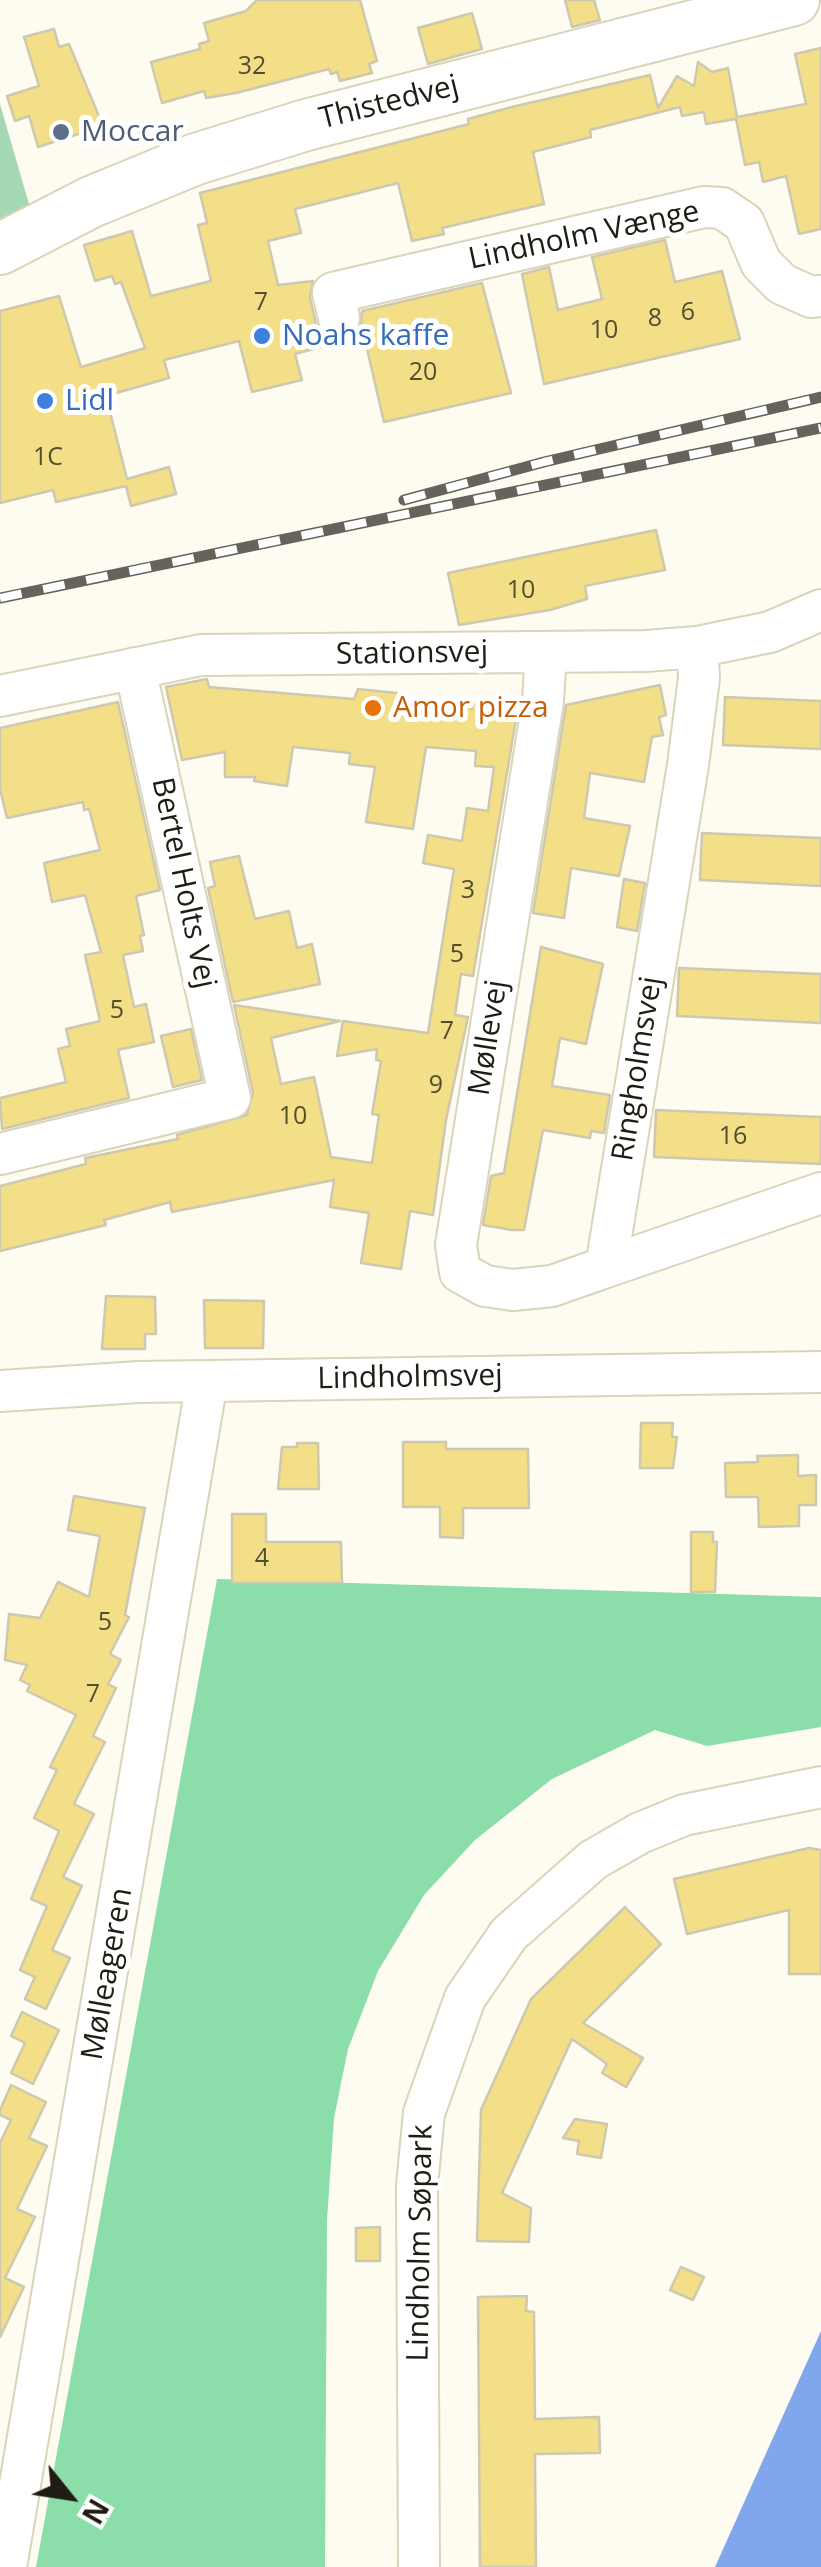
<!DOCTYPE html>
<html>
<head>
<meta charset="utf-8">
<style>
	body { margin:0 }
	#map { position:relative; width:821px; height:2567px; overflow:hidden; background:#fefcf1; font-family:"Open Sans",sans-serif }
	canvas { display:block }
	.north { position:absolute; left:20px; top:2447px; width:100px; height:100px; -webkit-text-stroke:8px #fff; paint-order:stroke; rotate:120deg; font-size:28px; font-weight:700; line-height:40px; text-align:center; color:#1f1d13 }
	.north::after { content:''; display:block; margin:auto; width:35px; height:45px; background:#1f1d13; clip-path:polygon(50% 0,100% 100%,50% 72%,0 100%) }
</style>
</head>
<body>
<div id="map">
<canvas width="821" height="2567"></canvas>
<div class="north">N</div>
</div>
<script>
const ctx = document.querySelector('canvas').getContext('2d');
ctx.lineJoin = 'round';
function fillPath(path, color) { ctx.fillStyle = color; ctx.fill(path, 'evenodd'); }
const shape = rows => new Path2D(rows.map(r => 'M' + r).join(''));
function strokePath(path, color, width, dash) { ctx.strokeStyle = color; ctx.lineWidth = width; ctx.lineCap = dash ? 'butt' : 'round'; ctx.setLineDash(dash || []); ctx.stroke(path); }
function drawText(font, color, halo, rows, align = 'center') {
  ctx.font = font + ' "Open Sans",sans-serif'; ctx.lineWidth = 10; ctx.setLineDash([]); ctx.textBaseline = 'middle'; ctx.strokeStyle = halo; ctx.fillStyle = color; for (const [text, x, y, turn = 0] of rows) {
    ctx.save(); ctx.translate(x, y); ctx.rotate((+turn || 0) * Math.PI / 180); ctx.textAlign = isNaN(turn) ? turn : align; if (halo) ctx.strokeText(text, 0, 0); ctx.fillText(text, 0, 0); ctx.restore();
  }
}
fillPath(shape([
	[0,104,29,204,0,220]
]), '#a5d9b6');
fillPath(shape([
	[217,1579,821,1597,821,1727,707,1746,655,1730,552,1779,475,1840,424,1895,378,1971,348,2049,334,2118,327,2220,325,2567,36,2567]
]), '#8bddaa');
fillPath(shape([
	[821,2331,821,2567,715,2567]
]), '#80a7ec');
const building = shape([
	[257,0,360,0,377,61,369,64,372,73,340,81,337,72,331,74,329,69,236,93,206,98,204,91,162,103,151,62,200,49,199,44,209,41,204,23,246,11,257,0],
	[565,0,594,0,600,20,572,27,565,0],
	[472,13,482,49,428,64,418,28,472,13],
	[54,29,59,47,69,44,103,126,38,147,29,116,15,121,7,96,39,86,24,37,54,29],
	[821,48,821,229,799,234,786,176,763,182,759,162,745,165,736,119,706,124,704,112,682,116,680,107,590,130,591,137,533,152,544,204,442,228,444,234,412,241,398,183,295,209,301,233,268,241,278,285,313,281,310,298,316,324,323,335,343,341,295,354,302,380,252,392,239,341,164,360,169,378,106,396,127,479,169,467,176,494,131,506,126,486,56,502,53,490,0,503,0,311,59,296,81,367,145,348,121,282,115,284,112,276,95,281,84,245,132,231,151,296,211,281,198,225,207,223,200,193,469,124,468,119,512,107,650,75,658,108,677,76,694,86,698,62,712,72,728,68,737,117,806,104,795,54,821,48],
	[665,240,675,282,722,271,740,339,544,384,522,274,549,267,558,310,602,299,592,257,665,240],
	[482,283,511,393,384,422,364,336,346,340,361,326,362,311,482,283],
	[656,530,665,570,585,586,587,599,550,610,459,625,448,573,656,530],
	[207,679,209,687,354,699,358,689,406,694,406,704,472,709,472,704,518,707,473,976,461,974,455,1015,468,1017,446,1120,433,1215,410,1211,401,1269,361,1263,369,1213,330,1207,334,1180,172,1212,170,1202,104,1220,106,1225,0,1251,0,1186,86,1164,85,1158,178,1139,177,1135,247,1115,253,1093,234,1005,340,1021,271,1038,281,1084,314,1077,331,1157,372,1163,379,1115,372,1114,381,1061,376,1060,377,1049,337,1056,343,1021,428,1033,454,869,423,863,428,835,462,841,467,808,488,811,494,767,475,766,476,751,426,747,413,829,366,822,375,767,349,764,350,753,293,747,287,786,254,781,255,777,225,777,225,752,182,760,166,687,207,679],
	[660,685,666,715,659,717,663,735,652,737,644,782,590,773,584,818,630,826,619,876,571,868,564,918,533,913,566,705,660,685],
	[725,697,821,701,821,749,723,745,725,697],
	[118,702,160,890,136,896,144,935,140,936,143,951,123,955,134,1007,146,1004,154,1042,118,1050,129,1098,2,1129,0,1098,66,1082,58,1049,70,1046,66,1029,100,1021,85,955,101,952,85,895,52,902,44,863,100,850,89,809,84,810,83,802,7,818,0,789,0,728,118,702],
	[702,833,821,838,821,886,700,880,702,833],
	[239,856,255,919,289,911,297,948,312,944,320,984,233,1002,208,888,215,886,210,862,239,856],
	[624,879,645,883,637,931,617,927,624,879],
	[541,947,603,964,586,1044,560,1038,552,1086,610,1095,604,1133,591,1131,590,1138,543,1130,524,1230,512,1230,483,1225,491,1176,504,1173,541,947],
	[679,968,821,974,821,1023,677,1016,679,968],
	[191,1029,202,1080,173,1087,161,1036,191,1029],
	[656,1110,821,1117,821,1164,654,1157,656,1110],
	[106,1296,155,1297,156,1334,145,1334,145,1349,102,1349,106,1296],
	[204,1300,264,1301,263,1348,205,1348,204,1300],
	[641,1423,673,1423,672,1437,677,1437,673,1468,640,1468,641,1423],
	[403,1442,446,1442,446,1449,528,1449,529,1508,463,1508,463,1538,440,1537,440,1507,403,1507,403,1442],
	[297,1443,318,1443,319,1489,278,1489,282,1447,297,1447,297,1443],
	[798,1455,798,1476,816,1475,816,1505,799,1505,799,1526,759,1527,758,1497,726,1497,725,1463,758,1462,757,1456,798,1455],
	[74,1496,145,1508,125,1615,129,1617,110,1654,121,1660,108,1684,116,1688,93,1736,105,1742,74,1804,94,1814,63,1877,82,1886,52,1950,70,1958,46,2009,25,1999,35,1977,20,1970,47,1906,31,1899,59,1831,34,1818,57,1770,50,1767,76,1715,27,1691,30,1685,20,1680,27,1665,5,1660,9,1614,40,1618,58,1582,89,1597,100,1536,68,1530,74,1496],
	[232,1514,266,1514,266,1542,341,1542,342,1583,232,1583,232,1514],
	[691,1532,713,1532,713,1542,717,1542,715,1592,691,1592,691,1532],
	[809,1848,821,1850,821,1974,789,1974,789,1910,687,1934,674,1879,809,1848],
	[625,1907,661,1944,583,2023,643,2058,626,2087,602,2073,607,2064,572,2039,502,2193,531,2208,529,2242,477,2241,481,2110,531,1999,625,1907],
	[22,2012,59,2030,33,2084,11,2073,25,2043,11,2036,22,2012],
	[11,2085,46,2102,29,2138,47,2146,17,2209,35,2217,5,2278,24,2287,0,2337,0,2143,11,2120,0,2115,0,2110,11,2085],
	[575,2119,607,2124,601,2158,577,2154,579,2141,563,2138,575,2119],
	[380,2227,380,2261,356,2261,356,2228,380,2227],
	[681,2267,704,2277,693,2300,670,2290,681,2267],
	[527,2296,526,2311,534,2312,535,2419,599,2417,600,2453,535,2454,536,2567,480,2567,478,2297,527,2296]
]);
fillPath(building, '#f3df88');
strokePath(building, '#cec8af', 2.5);
const minor = shape([
	[339,318,333,293,704,207,722,208,744,223,761,263,782,284,811,297,821,296],
	[697,647,699,678,688,765,606,1267,821,1193],
	[546,652,543,701,456,1245,460,1272,485,1286,513,1290,552,1286,606,1267],
	[0,696,201,655,646,651,697,647,770,632,821,610],
	[0,1154,230,1098,135,668],
	[0,1391,139,1382,821,1372],
	[6,2567,207,1381],
	[419,2567,417,2185,424,2113,465,1998,509,1934,593,1860,640,1833,684,1815,821,1787]
]);
const major = shape([
	[0,249,91,202,196,159,306,125,794,0]
]);
strokePath(minor, '#dad4bb', 44);
strokePath(major, '#dad4bb', 54);
strokePath(minor, '#fff', 40);
strokePath(major, '#fff', 50);
const rail = shape([
	[404,500,544,462,821,397],
	[0,598,821,428]
]);
strokePath(rail, '#66645a', 11);
strokePath(rail, '#fff', 8, [22]);
for (const [x, y, r, color] of [
	[61,132,10,"#5c6f8a"],
	[262,336,10,"#3f7fe0"],
	[45,401,10,"#3f7fe0"],
	[373,708,10,"#e8710a"]
]) { const dot = new Path2D(); dot.arc(x, y, r, 0, 2 * Math.PI); ctx.fillStyle = color; ctx.fill(dot); strokePath(dot, '#fff', 4); }
drawText('25px', '#544e30', null, [
	["32",252,67],
	["7",261,303],
	["6",688,313],
	["8",655,319],
	["10",604,331],
	["20",423,373],
	["1C",48,458],
	["10",521,591],
	["3",468,891],
	["5",457,955],
	["5",117,1011],
	["7",447,1032],
	["9",436,1086],
	["10",293,1117],
	["16",733,1137],
	["4",262,1559],
	["5",105,1623],
	["7",93,1695]
]);
drawText('30px', '#1f1d13', '#fff', [
	["Thistedvej",389,103,-14],
	["Lindholm Vænge",584,236,-12],
	["Stationsvej",412,654,-1],
	["Bertel Holts Vej",183,883,78],
	["Møllevej",489,1038,-81],
	["Ringholmsvej",638,1069,-81],
	["Lindholmsvej",410,1378,-1],
	["Mølleageren",108,1974,-80],
	["Lindholm Søpark",421,2243,-89]
]);
drawText('30px', '#4e5e75', '#fff', [
	["Moccar",81,132]
], 'left');
drawText('30px', '#366cbe', '#fff', [
	["Noahs kaffe",282,336],
	["Lidl",65,401]
], 'left');
drawText('30px', '#c56008', '#fff', [
	["Amor pizza",393,708]
], 'left');
</script>
</body>
</html>
